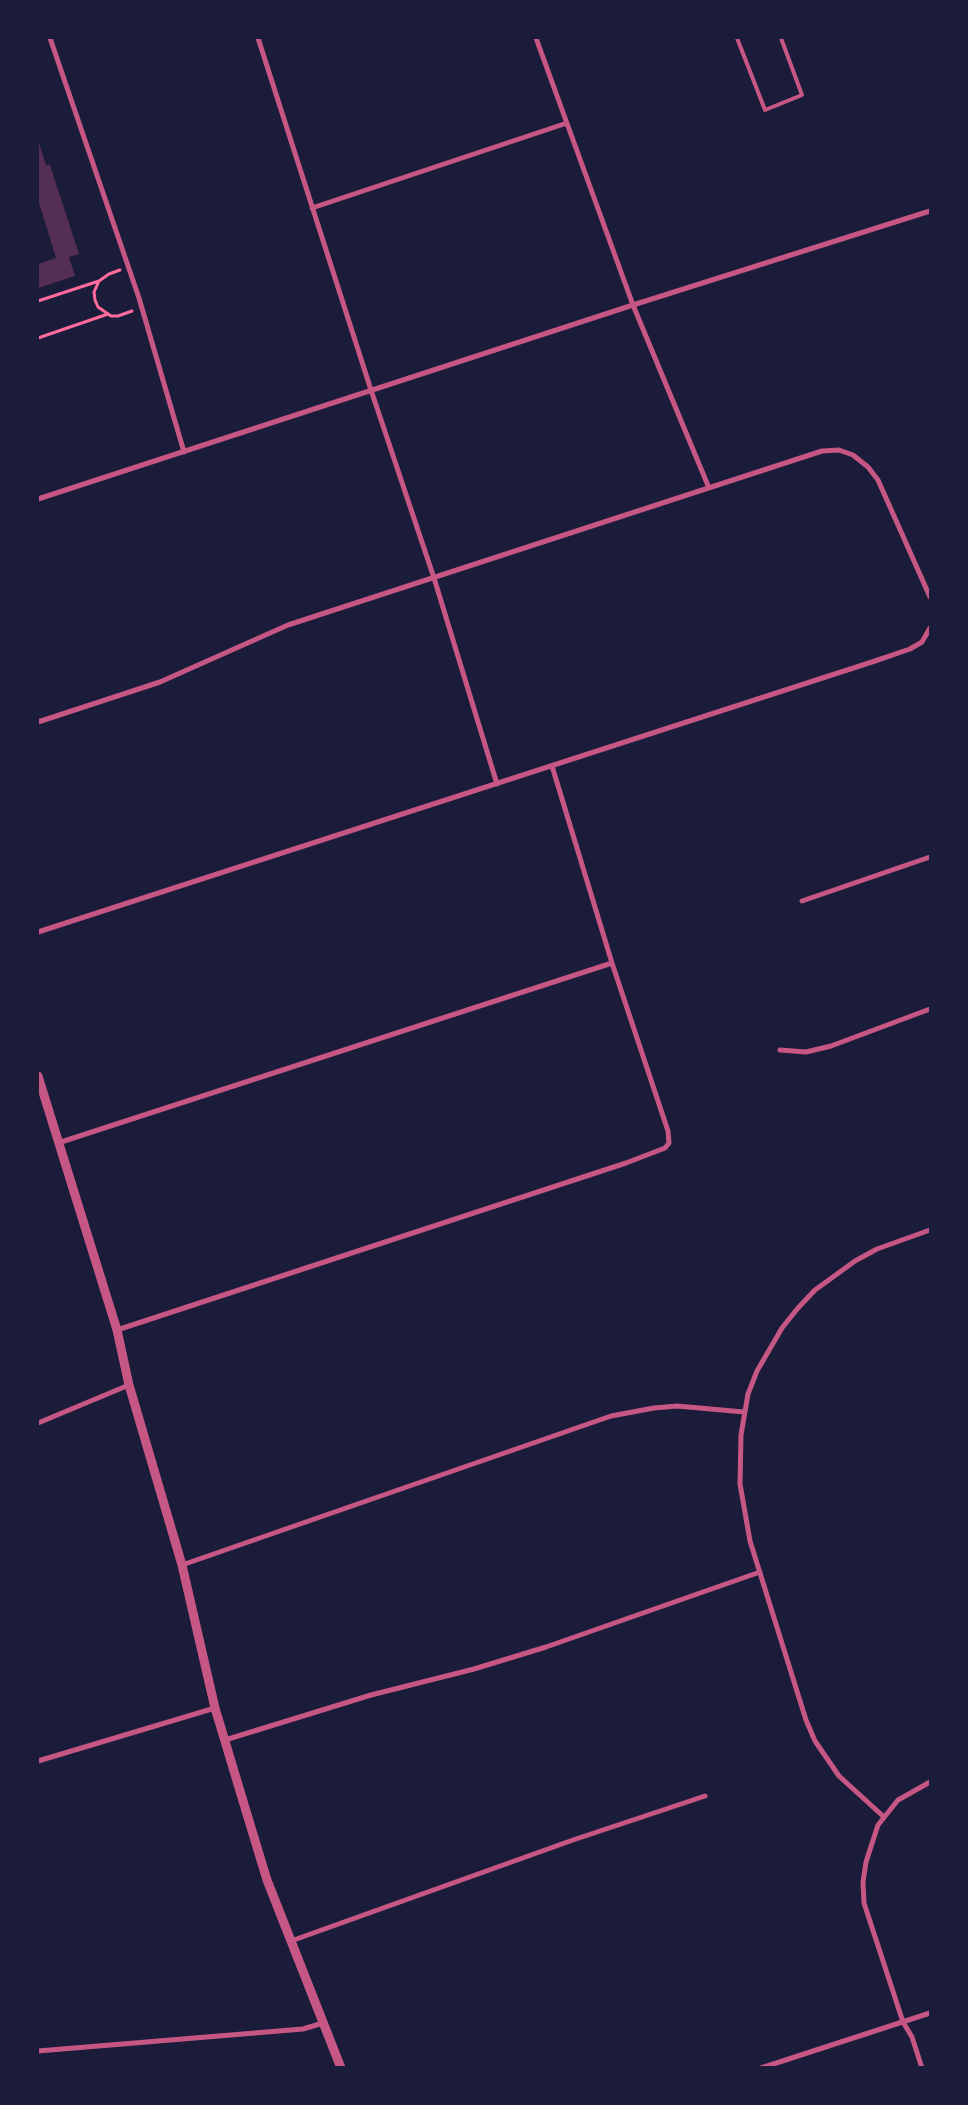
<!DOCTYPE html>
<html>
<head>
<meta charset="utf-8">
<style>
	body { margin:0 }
	#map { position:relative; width:968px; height:2105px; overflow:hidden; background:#1b1b3a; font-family:Lora,serif }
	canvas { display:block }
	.frame { position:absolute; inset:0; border:39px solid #1b1b3a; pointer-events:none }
</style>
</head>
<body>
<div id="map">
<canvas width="968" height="2105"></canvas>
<div class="frame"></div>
</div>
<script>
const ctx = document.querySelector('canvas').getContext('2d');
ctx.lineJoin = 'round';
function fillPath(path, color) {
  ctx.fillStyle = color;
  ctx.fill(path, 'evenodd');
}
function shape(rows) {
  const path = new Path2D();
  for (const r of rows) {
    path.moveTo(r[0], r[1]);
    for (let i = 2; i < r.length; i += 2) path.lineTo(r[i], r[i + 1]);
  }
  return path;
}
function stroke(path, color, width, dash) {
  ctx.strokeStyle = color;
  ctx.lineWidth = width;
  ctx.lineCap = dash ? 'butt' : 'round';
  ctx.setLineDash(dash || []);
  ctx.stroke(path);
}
fillPath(shape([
	[38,140,46,165,50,165,79,254,69,257,75,276,38,288,38,264,56,258,38,199]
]), '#542f53');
stroke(shape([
	[120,270,109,274,99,281,94,292,95,300,98,307,111,316,118,316,132,311],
	[38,301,99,281],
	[38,338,108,314]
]), '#ff6b9d', 3);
stroke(shape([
	[737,38,765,110,802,95,781,38]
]), '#c65784', 4);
stroke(shape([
	[50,38,139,298,184,452],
	[258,38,371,390,434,578,497,784],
	[536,38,633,305,709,488],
	[312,208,567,123],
	[38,499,633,305,930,211],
	[38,722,160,682,288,625,822,451,839,450,853,455,868,467,878,480,930,597],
	[802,901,930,857],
	[38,932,875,661,910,649,922,642,930,628],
	[780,1050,806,1052,831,1046,930,1009],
	[58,1143,612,963],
	[117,1330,626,1163,665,1148,669,1143,668,1131,612,963,552,766],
	[38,1423,129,1385],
	[182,1565,611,1416,654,1408,677,1406,744,1412],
	[225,1740,371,1695,474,1669,546,1647,760,1572],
	[38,1761,215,1708],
	[884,1817,839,1776,815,1741,806,1720,750,1541,740,1484,741,1435,748,1394,757,1371,782,1328,798,1308,815,1290,855,1261,877,1249,930,1230],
	[291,1941,573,1840,705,1796],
	[38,2051,303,2029,323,2023],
	[761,2068,930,2013],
	[922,2068,912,2037,903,2022,864,1903,863,1882,866,1862,878,1825,898,1800,930,1782]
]), '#c65784', 5);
stroke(shape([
	[38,1076,117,1330,129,1385,182,1565,215,1708,243,1801,267,1880,341,2068]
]), '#c65784', 9);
</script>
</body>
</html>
